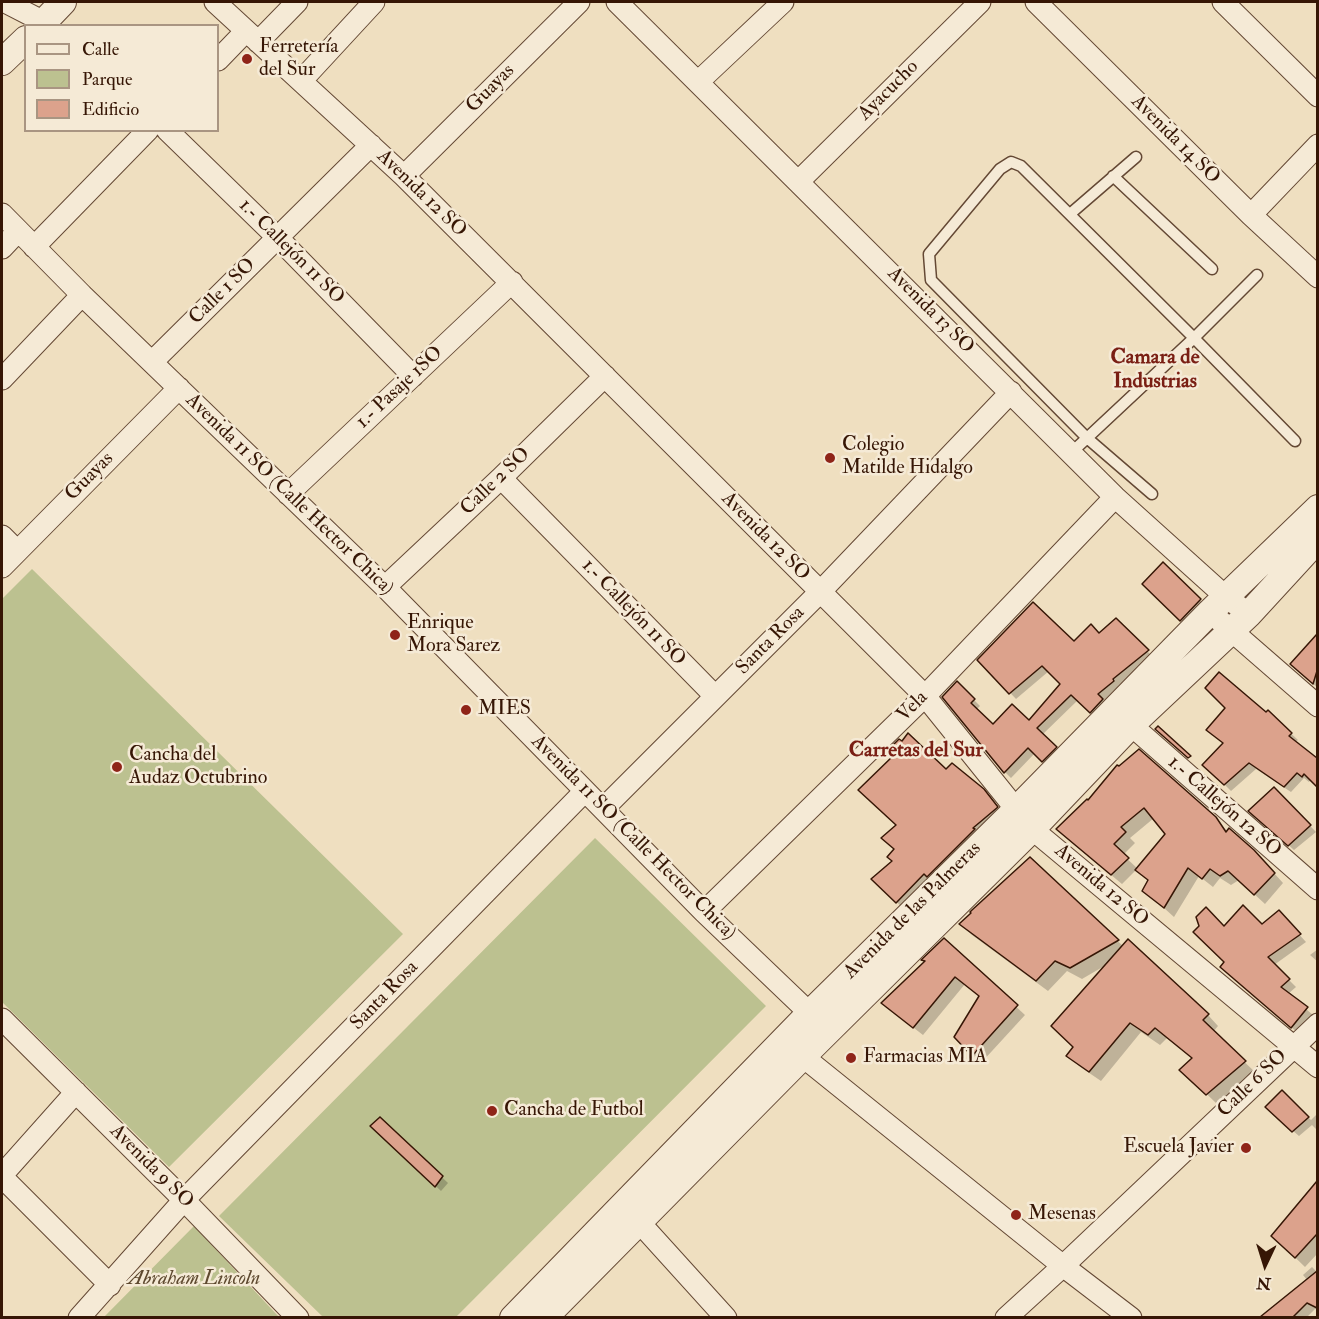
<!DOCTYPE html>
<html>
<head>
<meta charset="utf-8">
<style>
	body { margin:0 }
	#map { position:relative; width:1319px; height:1319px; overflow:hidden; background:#efdfc0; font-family:"IM FELL Double Pica",serif }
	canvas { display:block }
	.frame { position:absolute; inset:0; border:3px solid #361605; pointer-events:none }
	.legend { position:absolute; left:24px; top:24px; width:195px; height:108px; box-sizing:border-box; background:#f5ead6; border:2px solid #a99582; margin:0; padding:8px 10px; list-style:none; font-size:18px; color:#361605 }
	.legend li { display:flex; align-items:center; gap:12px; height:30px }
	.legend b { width:30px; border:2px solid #a99582 }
	.north { position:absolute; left:1235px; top:1235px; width:60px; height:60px; -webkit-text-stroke:4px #f5ead6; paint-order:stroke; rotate:184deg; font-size:16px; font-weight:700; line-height:24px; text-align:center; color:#361605 }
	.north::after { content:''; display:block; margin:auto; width:21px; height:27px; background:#361605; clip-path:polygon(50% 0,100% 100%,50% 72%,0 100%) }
</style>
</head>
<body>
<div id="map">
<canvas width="1319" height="1319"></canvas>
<div class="frame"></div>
<ul class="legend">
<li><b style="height:8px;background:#f5ead6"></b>Calle</li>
<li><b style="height:16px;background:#bcc190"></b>Parque</li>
<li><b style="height:16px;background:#dca28c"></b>Edificio</li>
</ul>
<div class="north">N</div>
</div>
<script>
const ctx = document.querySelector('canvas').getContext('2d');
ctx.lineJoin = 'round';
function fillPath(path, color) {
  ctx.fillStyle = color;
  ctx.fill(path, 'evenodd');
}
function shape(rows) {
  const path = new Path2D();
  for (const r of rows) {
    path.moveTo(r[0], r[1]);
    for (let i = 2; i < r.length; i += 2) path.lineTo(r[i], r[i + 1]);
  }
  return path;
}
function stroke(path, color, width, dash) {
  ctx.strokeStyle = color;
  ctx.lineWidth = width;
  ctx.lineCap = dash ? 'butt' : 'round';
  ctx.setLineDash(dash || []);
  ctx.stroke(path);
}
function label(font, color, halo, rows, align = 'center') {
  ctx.font = font + ' "IM FELL Double Pica",serif';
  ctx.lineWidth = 5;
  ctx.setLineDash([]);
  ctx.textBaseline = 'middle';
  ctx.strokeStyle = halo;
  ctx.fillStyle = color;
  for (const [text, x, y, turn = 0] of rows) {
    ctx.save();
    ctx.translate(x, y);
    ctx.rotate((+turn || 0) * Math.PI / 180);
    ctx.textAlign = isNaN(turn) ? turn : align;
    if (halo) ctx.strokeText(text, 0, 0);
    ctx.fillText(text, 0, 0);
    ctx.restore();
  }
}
fillPath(shape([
	[32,569,403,934,169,1167,2,1002,2,599],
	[595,838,766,1006,456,1317,323,1317,219,1216],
	[194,1226,279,1317,103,1318]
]), '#bcc190');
fillPath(shape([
	[1163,565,1209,609,1190,629,1144,584],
	[1116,620,1153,657,1118,686,1119,688,1103,701,1108,706,1097,718,1078,700,1042,735,1062,754,1049,767,1035,753,1011,778,1005,772,957,683,980,706,976,710,993,726,1029,723,1062,684,1049,671,1016,699,979,660,1074,644,1100,635],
	[1316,638,1318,639,1318,688,1297,670],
	[1268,712,1298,740,1295,742,1318,760,1318,785,1311,779,1309,782,1304,778,1291,792,1256,769,1231,791,1205,765,1224,744,1215,736],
	[1117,767,1215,818,1228,832,1264,862,1283,883,1265,904,1239,880,1231,885,1220,878,1213,887,1199,876,1174,917,1144,890,1149,881,1137,869,1122,884,1068,839,1089,802],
	[1154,818,1167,834,1138,869,1123,855,1135,843,1130,838],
	[946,771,983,790,1007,818,907,912,883,889,893,861,897,825],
	[1274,789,1316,832,1294,850,1256,816],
	[1030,859,1123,946,1208,1015,1218,1026,1213,1032,1256,1073,1218,1105,1182,1070,1193,1059,1167,1038,1160,1045,1141,1032,1101,1081,1079,1066,1068,1056,1075,1048,1106,965,1082,979,1067,971,1048,991,972,935,961,924],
	[1285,919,1306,942,1274,965,1296,987,1288,994,1313,1015,1298,1033,1229,974,1226,962,1224,928,1261,926],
	[944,940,1025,1015,981,1063,955,1037,980,997,965,984,923,1035,892,1011,926,962,924,960],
	[1318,949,1318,962,1310,955],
	[1282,1092,1311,1120,1318,1113,1318,1131,1312,1125,1299,1136,1272,1113],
	[380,1119,448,1183,441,1191,372,1126],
	[1318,1183,1318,1253,1305,1267,1273,1236],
	[1312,1267,1318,1273,1318,1310,1315,1309,1306,1318,1262,1318,1308,1281,1303,1275]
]), '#0003');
const building = shape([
	[1163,562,1201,599,1180,621,1142,584,1163,562],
	[1033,602,1074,641,1091,624,1099,633,1116,618,1149,650,1113,679,1114,681,1098,694,1103,699,1090,713,1071,695,1037,728,1057,747,1042,762,1028,748,1004,773,942,697,957,681,975,699,971,703,993,724,1012,704,1029,720,1060,684,1042,666,1009,694,977,660,1033,602],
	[1317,634,1317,671,1313,684,1290,664,1317,634],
	[1219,672,1266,712,1268,710,1292,733,1289,736,1317,758,1317,787,1304,774,1302,777,1297,773,1284,787,1249,763,1224,785,1202,765,1223,743,1206,730,1225,708,1205,688,1219,672],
	[1158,726,1191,756,1188,758,1155,729,1158,726],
	[908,733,946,769,952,763,984,789,998,807,973,828,975,829,927,877,924,874,896,903,871,879,892,861,887,857,894,849,881,838,896,825,858,790,895,754,889,749,899,739,902,741,908,733],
	[1139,749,1216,817,1226,832,1229,828,1254,850,1275,873,1254,895,1228,871,1220,876,1210,869,1202,879,1188,868,1164,908,1142,891,1148,880,1135,870,1165,834,1144,808,1121,827,1126,832,1114,844,1129,858,1111,875,1056,829,1087,799,1088,800,1117,765,1119,766,1139,749],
	[1274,787,1311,825,1288,846,1248,811,1274,787],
	[1030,857,1119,940,1070,968,1055,961,1036,981,959,924,971,913,970,912,972,910,1030,857],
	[1243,905,1262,924,1279,910,1301,934,1268,957,1290,979,1281,987,1308,1007,1291,1028,1220,967,1224,962,1193,932,1199,926,1196,917,1206,907,1224,926,1243,905],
	[944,938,1018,1005,972,1056,954,1037,979,996,955,977,913,1028,881,1003,925,961,921,960,944,938],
	[1128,939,1209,1014,1203,1020,1246,1061,1206,1095,1179,1070,1192,1058,1155,1028,1148,1035,1130,1023,1089,1072,1066,1056,1073,1047,1051,1026,1128,939],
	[1282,1090,1309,1117,1292,1132,1265,1107,1282,1090],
	[380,1117,443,1176,435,1187,370,1126,380,1117],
	[1317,1181,1317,1234,1295,1258,1271,1236,1317,1181],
	[1317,1271,1317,1308,1307,1303,1293,1317,1260,1317,1317,1271]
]);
fillPath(building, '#dca28c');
stroke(building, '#361605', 1.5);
const service = shape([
	[1113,176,1212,269],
	[1070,214,1136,157],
	[1071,453,1194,338,1295,441],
	[1152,494,1087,438,931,280,929,254,1000,169,1011,162,1021,166,1194,338,1257,275]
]);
const minor = shape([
	[5,2,44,22],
	[215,2,404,176,925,696,1032,829,1318,1067],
	[617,2,1115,497,1226,597,1249,614],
	[1036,2,1251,215,1318,277],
	[1223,2,1318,96],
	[258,42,297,2],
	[218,60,246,31],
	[301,81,374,2],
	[698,82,783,2],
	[167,130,278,238,413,376],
	[404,176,579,2],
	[799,181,980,2],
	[2,214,82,295,385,587,704,912,820,1023],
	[1251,215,1318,145],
	[34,247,148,130],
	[2,248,18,231],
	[152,362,371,145],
	[2,379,82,295],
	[501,478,715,696],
	[288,494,512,282],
	[2,536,17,551],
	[2,567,179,388],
	[385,587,501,478,605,376],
	[1210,612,1318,706],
	[1131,725,1318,889],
	[603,809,820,592,1011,392],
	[704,912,925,696,1115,497],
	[2,1019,184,1200,298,1318],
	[791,1047,1063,1266,1131,1318],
	[2,1175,76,1092],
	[2,1177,110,1285],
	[630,1212,726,1318],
	[79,1318,184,1200,585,791],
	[1006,1318,1063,1266,1318,1024]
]);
const tertiary = shape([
	[40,26,63,2],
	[2,62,26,39],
	[513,1318,810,1013,1017,809,1210,612,1318,508],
	[544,1318,803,1056,1032,829,1131,725,1249,614,1318,539]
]);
stroke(service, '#644834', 13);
stroke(minor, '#644834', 23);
stroke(tertiary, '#644834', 28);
stroke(service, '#f5ead6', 10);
stroke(minor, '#f5ead6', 21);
stroke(tertiary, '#f5ead6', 26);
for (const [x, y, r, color] of [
	[247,59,6,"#8f2418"],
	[830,458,6,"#8f2418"],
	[395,635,6,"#8f2418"],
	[466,710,6,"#8f2418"],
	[117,767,6,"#8f2418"],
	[851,1058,6,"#8f2418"],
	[492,1111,6,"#8f2418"],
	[1246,1148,6,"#8f2418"],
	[1016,1215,6,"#8f2418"]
]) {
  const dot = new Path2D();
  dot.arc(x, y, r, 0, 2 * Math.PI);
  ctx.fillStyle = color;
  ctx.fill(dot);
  stroke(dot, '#f5ead6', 2);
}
label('20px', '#361605', '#f5ead6', [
	["Ferretería",259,48],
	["del Sur",259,71],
	["Colegio",842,446],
	["Matilde Hidalgo",842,469],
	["Enrique",407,624],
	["Mora Sarez",407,647],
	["MIES",478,710],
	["Cancha del",129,756],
	["Audaz Octubrino",129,779],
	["Farmacias MIA",863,1058],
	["Cancha de Futbol",504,1111],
	["Escuela Javier",1234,1148,"right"],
	["Mesenas",1028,1215]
], 'left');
label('20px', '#361605', '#f5ead6', [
	["Guayas",491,89,-45],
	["Ayacucho",889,91,-45],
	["Avenida 14 SO",1175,140,45],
	["Avenida 12 SO",421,194,44],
	["1.- Callejón 11 SO",291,252,45],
	["Calle 1 SO",223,292,-45],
	["Avenida 13 SO",930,311,45],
	["1.- Pasaje 1SO",400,388,-43],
	["Guayas",90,477,-45],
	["Calle 2 SO",496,482,-44],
	["Avenida 11 SO (Calle Hector Chica)",289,495,44],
	["Avenida 12 SO",765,537,45],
	["1.- Callejón 11 SO",633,613,46],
	["Santa Rosa",771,641,-45],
	["Vela",913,707,-45],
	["1.- Callejón 12 SO",1224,807,41],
	["Avenida 11 SO (Calle Hector Chica)",633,838,45],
	["Avenida 12 SO",1101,886,40],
	["Avenida de las Palmeras",913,911,-45],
	["Santa Rosa",385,996,-46],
	["Calle 6 SO",1253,1084,-44],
	["Avenida 9 SO",151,1167,45]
]);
label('italic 20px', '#5e492f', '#f5ead6', [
	["Abraham Lincoln",194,1280]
]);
label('bold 21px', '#7a1f14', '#f5ead6', [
	["Camara de",1155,358],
	["Industrias",1155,382],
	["Carretas del Sur",916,751]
]);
</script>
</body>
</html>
